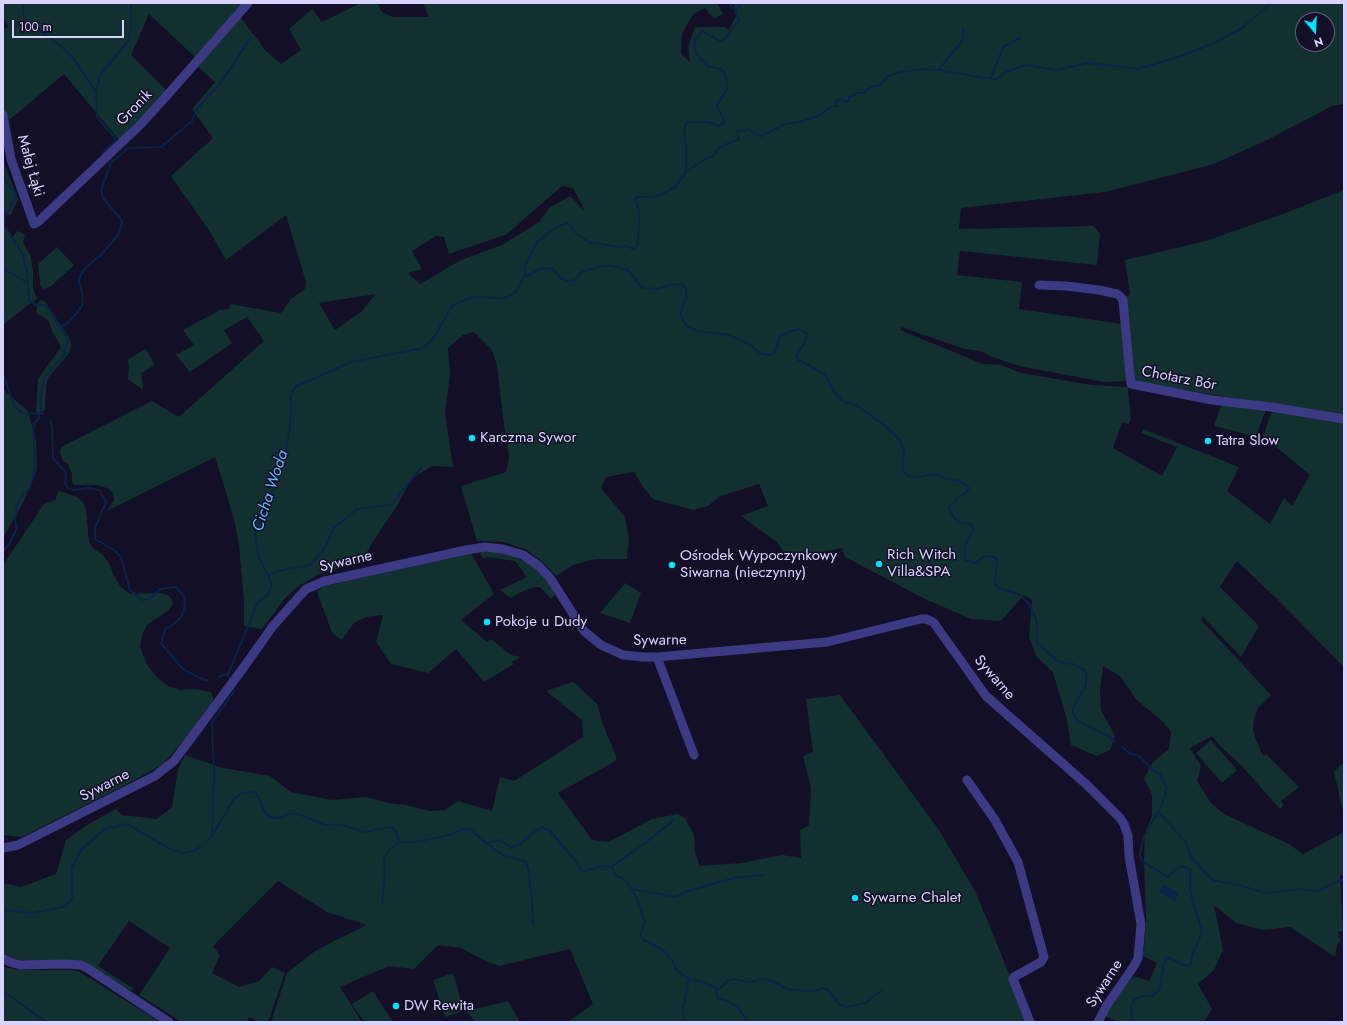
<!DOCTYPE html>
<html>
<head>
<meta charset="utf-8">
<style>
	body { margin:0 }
	#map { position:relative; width:1347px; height:1025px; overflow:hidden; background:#130f26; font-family:Jost,sans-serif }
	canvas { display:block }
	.frame { position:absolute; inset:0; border:4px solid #d9d4ff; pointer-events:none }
	.north { position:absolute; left:1295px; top:12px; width:40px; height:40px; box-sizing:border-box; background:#130f26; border:1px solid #625e7d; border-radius:50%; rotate:161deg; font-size:11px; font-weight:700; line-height:16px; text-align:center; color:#d9d4ff }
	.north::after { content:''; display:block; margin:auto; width:14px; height:18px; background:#00e5ff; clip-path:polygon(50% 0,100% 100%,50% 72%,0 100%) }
	.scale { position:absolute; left:12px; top:20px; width:112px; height:18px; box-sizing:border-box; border:2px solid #d9d4ff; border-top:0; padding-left:5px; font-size:12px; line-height:14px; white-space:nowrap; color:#d9d4ff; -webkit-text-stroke:3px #130f26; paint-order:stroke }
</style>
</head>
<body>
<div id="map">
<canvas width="1347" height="1025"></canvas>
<div class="frame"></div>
<div class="north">N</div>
<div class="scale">100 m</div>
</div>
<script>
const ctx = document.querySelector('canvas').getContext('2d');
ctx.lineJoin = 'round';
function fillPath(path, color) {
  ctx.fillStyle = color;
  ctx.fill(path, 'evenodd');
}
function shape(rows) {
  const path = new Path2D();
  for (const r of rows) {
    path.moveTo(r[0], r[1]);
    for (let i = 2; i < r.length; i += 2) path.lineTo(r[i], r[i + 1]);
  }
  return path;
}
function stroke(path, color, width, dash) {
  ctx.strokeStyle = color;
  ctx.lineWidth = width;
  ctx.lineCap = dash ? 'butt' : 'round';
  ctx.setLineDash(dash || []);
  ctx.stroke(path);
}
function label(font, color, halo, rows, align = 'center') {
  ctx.font = font + ' Jost,sans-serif';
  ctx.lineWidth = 3;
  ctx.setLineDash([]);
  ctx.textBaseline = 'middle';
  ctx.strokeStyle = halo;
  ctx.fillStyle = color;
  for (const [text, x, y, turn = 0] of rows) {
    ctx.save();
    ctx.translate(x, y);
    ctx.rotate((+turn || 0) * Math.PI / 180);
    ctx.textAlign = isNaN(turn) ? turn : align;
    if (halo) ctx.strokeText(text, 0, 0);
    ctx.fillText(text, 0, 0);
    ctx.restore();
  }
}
fillPath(shape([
	[3,3,244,3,196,58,149,14,131,55,167,91,119,140,64,74,7,122,3,107,3,31,8,26,3,17],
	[361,3,377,3,382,12,393,17,429,17,423,3,717,3,723,14,714,19,705,8,693,14,682,34,681,54,690,62,688,46,695,27,724,27,729,30,737,14,733,3,1344,3,1344,104,1332,106,1267,140,1214,164,1105,192,961,208,959,229,1094,226,1100,234,1097,265,960,251,957,275,1022,282,1019,309,1123,324,1128,381,1104,382,1019,366,992,357,981,351,965,349,901,327,900,330,983,364,1001,365,1021,373,1091,385,1127,387,1128,389,1131,419,1128,424,1122,422,1113,448,1162,476,1177,447,1141,433,1143,429,1239,467,1227,491,1270,524,1284,498,1292,506,1310,475,1269,441,1262,439,1271,413,1275,412,1344,422,1344,667,1279,601,1237,561,1220,587,1259,626,1241,657,1203,617,1201,620,1271,695,1258,708,1254,718,1253,730,1255,737,1263,756,1266,754,1299,787,1281,801,1284,805,1280,809,1239,763,1221,747,1212,736,1190,748,1201,766,1197,781,1211,803,1224,814,1289,844,1303,854,1344,832,1344,875,1340,875,1343,931,1338,932,1340,941,1337,945,1335,957,1290,927,1263,930,1236,923,1214,905,1223,950,1214,970,1198,984,1212,1009,1204,1022,1119,1022,1104,1016,1133,976,1149,981,1157,963,1141,955,1144,949,1146,920,1144,859,1145,832,1152,816,1152,795,1144,778,1153,762,1169,749,1171,732,1164,723,1136,699,1120,676,1103,666,1100,691,1101,710,1115,736,1110,750,1097,756,1071,745,1067,720,1053,672,1037,657,1029,637,1032,600,1024,595,1001,621,971,619,923,598,845,557,842,548,788,559,777,542,741,516,768,506,759,484,720,496,708,506,693,510,653,499,643,487,634,472,606,477,601,488,625,517,629,539,627,559,595,559,573,565,556,576,545,564,527,550,504,542,477,541,461,486,506,472,509,458,503,417,497,365,492,350,474,332,463,335,448,348,450,375,445,413,453,467,432,466,411,479,397,506,374,540,361,562,319,574,299,586,285,598,262,629,244,626,244,601,239,545,234,519,215,457,107,511,114,500,113,493,107,488,96,485,74,485,72,481,72,473,67,463,63,461,60,453,61,447,152,401,179,417,264,341,247,317,224,330,232,343,190,372,176,355,194,345,183,330,220,310,229,309,230,304,281,313,291,299,305,289,306,282,286,215,226,260,210,232,171,176,213,138,192,109,215,82,196,65,239,15,266,51,281,64,301,50,289,29,312,9,322,22],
	[1303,20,1327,20,1327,44,1303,44],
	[562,186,573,188,585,211,570,196,550,207,539,222,502,245,461,260,420,284,408,273,422,269,412,251,436,236,444,237,449,254,507,234],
	[376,294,361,312,335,330,319,303],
	[3,161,18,199,10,216,6,212,3,216],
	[1344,190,1344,417,1139,382,1135,379,1125,296,1130,295,1125,260,1206,241,1283,214],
	[3,224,9,234,13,237,17,231,26,235,23,242,31,257,33,271,33,289,37,298,33,303,32,302,3,325],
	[57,247,74,265,50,287,43,289,40,284,38,264],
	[42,300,46,303,70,339,71,345,70,352,48,378,46,386,45,410,39,413,36,412,38,379,59,350,61,346,53,333,48,320,36,313,38,302],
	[146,349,155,365,141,373,143,390,128,379,129,367,128,359],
	[3,386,6,392,28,411,36,441,37,469,24,501,3,538],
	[1222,403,1266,410,1258,431,1254,436,1214,426],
	[59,491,77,497,83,502,86,510,89,542,93,548,103,555,110,565,113,574,120,586,130,594,161,593,168,595,172,599,173,604,169,610,161,616,155,619,147,625,143,633,140,646,147,665,156,676,166,685,180,690,195,689,211,692,214,699,186,738,163,764,131,782,22,837,3,835,3,565,44,504,55,500],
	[483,551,500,552,524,561,536,569,546,580,556,594,551,599,540,587,535,587,525,590,510,598,500,590,527,577,515,561,486,557,485,559,482,557,480,554],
	[471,553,494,594,461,620,487,642,491,639,511,655,520,657,512,662,514,664,484,682,456,649,428,673,391,664,376,642,383,615,366,617,354,623,342,640,335,636,331,630,317,592,324,586],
	[625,583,641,593,630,623,600,613],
	[572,682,575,683,597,704,599,709,601,720,616,756,616,760,612,763,558,793,592,840,608,842,652,819,678,814,685,818,694,835,695,853,700,866,741,863,782,855,801,858,800,830,809,825,811,788,803,756,813,752,806,699,840,695,939,830,975,891,989,924,1028,1022,568,1022,593,1004,570,949,499,966,486,961,461,948,438,945,414,969,389,966,340,987,362,1022,271,1022,287,973,315,951,336,940,367,925,327,912,278,881,213,946,220,955,212,973,239,987,259,981,272,967,285,973,268,1022,259,1022,249,1017,247,1022,182,1022,139,995,170,948,129,921,98,966,134,989,132,991,118,984,98,970,85,963,74,960,31,961,19,960,3,954,3,883,21,887,56,874,66,840,87,825,116,809,122,815,157,819,172,807,178,769,185,755,223,768,270,776,291,792,332,800,366,797,389,803,406,805,429,811,445,810,458,801,492,811,500,777,514,781,583,737,582,723,583,721,546,691],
	[1211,740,1237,770,1222,783,1196,753],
	[1344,764,1344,815,1334,772,1340,765],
	[3,967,22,970,71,970,78,971,160,1022,3,1022],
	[453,973,464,1011,445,1017,433,980],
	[373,991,393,1022,364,1022,352,1004],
	[508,1001,520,1022,476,1022,466,1011]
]), '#12302f');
fillPath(shape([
	[1163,884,1179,893,1175,901,1159,893]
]), '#0c2248');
stroke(shape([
	[23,3,23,13,26,21,60,45,73,58,96,92,97,117,115,138,115,141,104,151,105,155],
	[736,11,741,3],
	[939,69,962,42,963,30],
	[991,79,1003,47,1020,38],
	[96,92,100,75,129,40,131,25,131,3],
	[686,172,705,159,713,156,720,147,739,139,737,133,738,130,742,131,747,129,751,130,754,134,762,136,785,124,799,122,818,116,832,106,837,106,836,100,840,99,846,102,849,101,848,99,849,97,857,93,864,93,871,87,880,85,888,76,901,72,925,69,939,70,991,79,997,79,1006,72,1026,65,1056,70,1088,63,1138,69,1184,55,1216,42,1242,28,1271,3],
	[3,176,16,197,5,217,4,225,23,255,27,273,29,300,36,305,44,305,50,310,60,328,65,334,68,340,64,354,44,379,40,403,41,410,43,414],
	[3,269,27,282],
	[524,277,543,268,553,269,560,278,568,281,575,280,582,272,602,266,612,266,629,271,642,288,657,289,670,285,682,284,686,289,687,298,683,304,681,314,682,319,687,326,697,331,729,335,751,345,761,354,769,355,775,353,780,336,789,332,798,329,807,333,806,340,797,355,798,360,816,369,825,375,835,393,843,401,858,406,865,411,890,430,900,440,904,452,902,468,906,475,910,476,918,477,934,474,947,479,960,481,969,488,966,492,959,497,949,508,954,518,960,523,972,524,973,531,965,545,965,560,976,563,983,557,991,556,997,559,995,583,998,588,1019,594,1029,604,1036,619,1037,634,1036,642,1059,662,1073,664,1086,671,1086,685,1073,708,1073,713,1078,721,1108,736,1115,742],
	[60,328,70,321,82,306,83,298,79,281,81,274,86,267,101,255,118,235,121,227,122,222,120,218,103,198,101,190,111,163,128,148,161,147,192,121,196,110,223,80,250,38],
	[3,374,14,405,22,413,41,414],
	[50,421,52,427,53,458,66,473,65,483,68,488,74,490,88,488,99,490,106,502,95,528,95,539,114,550,121,557,130,590,142,600,150,599,160,589,176,587,184,596,185,605,182,616,174,624,165,629,161,643,182,668,188,672,204,680,207,680],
	[3,551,10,543,17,528,15,519,17,505,22,496,29,489,32,480,34,471,35,454,33,428,34,424,39,418,39,414],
	[268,575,283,570,310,565,325,548,333,529,357,509,391,505,421,468],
	[218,677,228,674],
	[230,680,228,674,258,602,268,595,272,585,268,575,259,558,255,534,270,499,284,462,290,428,291,396,295,387,351,362,423,348,433,339,452,306,471,297,505,298,516,292,524,277,526,264,528,259,538,241,557,227,567,223,576,233,589,242,619,247,626,246,634,249,637,245,638,239,639,222,639,212,635,199,637,197,653,197,662,194,675,187,686,172,686,146,684,136,685,127,687,122,708,122,720,126,723,123,724,120,717,106,727,89,726,76,721,69,708,66,700,59,696,53,694,46,696,40,702,31,720,41,725,39,733,27,737,24,739,19,735,12,736,11,729,3],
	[1122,747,1131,754,1139,756,1154,771,1160,774,1167,788,1162,804,1143,838,1140,856,1143,862,1168,877,1176,869,1184,866,1190,870,1190,890,1202,932,1192,956,1191,964,1186,966,1167,957,1164,963,1159,990,1152,996,1140,996,1134,1000,1131,1008,1133,1022],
	[1158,812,1185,841,1192,858,1212,880,1242,886,1265,893,1301,889,1317,891,1344,879],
	[212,836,234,799,242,793,254,792,258,796,264,811,270,817,279,818,292,813,301,815,325,825,341,825,365,832,390,827,395,830,400,842,415,842,449,835,464,829,470,829,486,843,500,840,512,848,520,844,533,833,542,827,550,831,573,858,581,870,586,871,601,866,611,867,618,877,624,879,632,889,640,906,645,923,640,934,644,940,663,950,672,960,678,972,689,979,706,983,717,989,716,994,718,998,729,1001,739,1009,748,1022],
	[487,843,504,856,525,861,528,868,532,898,533,924],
	[611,867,640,847,674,820],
	[632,889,676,897,685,892,734,878,762,875],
	[382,904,385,873,384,859,390,849,400,842],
	[3,910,32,913,63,907,72,900,72,868,81,850,105,829,127,824,170,849,182,853,194,851,203,845,212,836,214,774,212,723,234,691,233,688],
	[717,989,723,986,727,981,733,979,749,982,763,979,774,982,790,990,813,991,822,988,827,989,840,1005,847,1007,866,1003,871,998,881,991],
	[3,991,46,1022],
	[684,1022,683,1009,689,979]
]), '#0c2248', 2);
stroke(shape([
	[3,115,11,159,34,224,38,222,141,124,170,92,248,3],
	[1039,285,1066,286,1099,290,1117,294,1121,297,1123,301,1129,365,1131,384,1212,400,1271,407,1344,419],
	[657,657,694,755],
	[967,780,995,820,1018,862,1044,957,1041,962,1014,977,1013,979,1030,1022],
	[3,848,18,845,155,776,174,761,241,671,273,626,306,589,325,581,466,550,485,547,503,549,523,555,539,566,550,578,584,631,601,645,623,655,643,657,657,657,827,642,921,619,926,619,931,621,934,623,986,696,1087,785,1120,818,1124,824,1128,836,1129,856,1141,924,1138,958,1134,966,1107,1005,1098,1022],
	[3,959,13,963,20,965,66,964,81,965,87,968,169,1022]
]), '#3d3a85', 9);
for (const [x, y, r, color] of [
	[472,438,4,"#00e5ff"],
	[1208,441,4,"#00e5ff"],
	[879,564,4,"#00e5ff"],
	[672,565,4,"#00e5ff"],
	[487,622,4,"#00e5ff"],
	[855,898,4,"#00e5ff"],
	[396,1006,4,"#00e5ff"]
]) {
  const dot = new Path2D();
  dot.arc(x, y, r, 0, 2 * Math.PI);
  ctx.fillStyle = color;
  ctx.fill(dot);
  stroke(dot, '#130f26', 1.5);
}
label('15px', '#d9d4ff', '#130f26', [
	["Gronik",135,108,-46],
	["Małej Łąki",30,166,74],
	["Chotarz Bór",1179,379,11],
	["Sywarne",346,562,-13],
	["Sywarne",660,641,-1],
	["Sywarne",994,678,49],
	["Sywarne",105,786,-27],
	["Sywarne",1105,984,-57]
]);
label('15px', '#d9d4ff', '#130f26', [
	["Karczma Sywor",480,438],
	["Tatra Slow",1216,441],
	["Rich Witch",887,555],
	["Villa&SPA",887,572],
	["Ośrodek Wypoczynkowy",680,556],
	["Siwarna (nieczynny)",680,573],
	["Pokoje u Dudy",495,622],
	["Sywarne Chalet",863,898],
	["DW Rewita",404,1006]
], 'left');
label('italic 16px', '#62b6ff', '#130f26', [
	["Cicha Woda",271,491,-72]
]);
</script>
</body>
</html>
